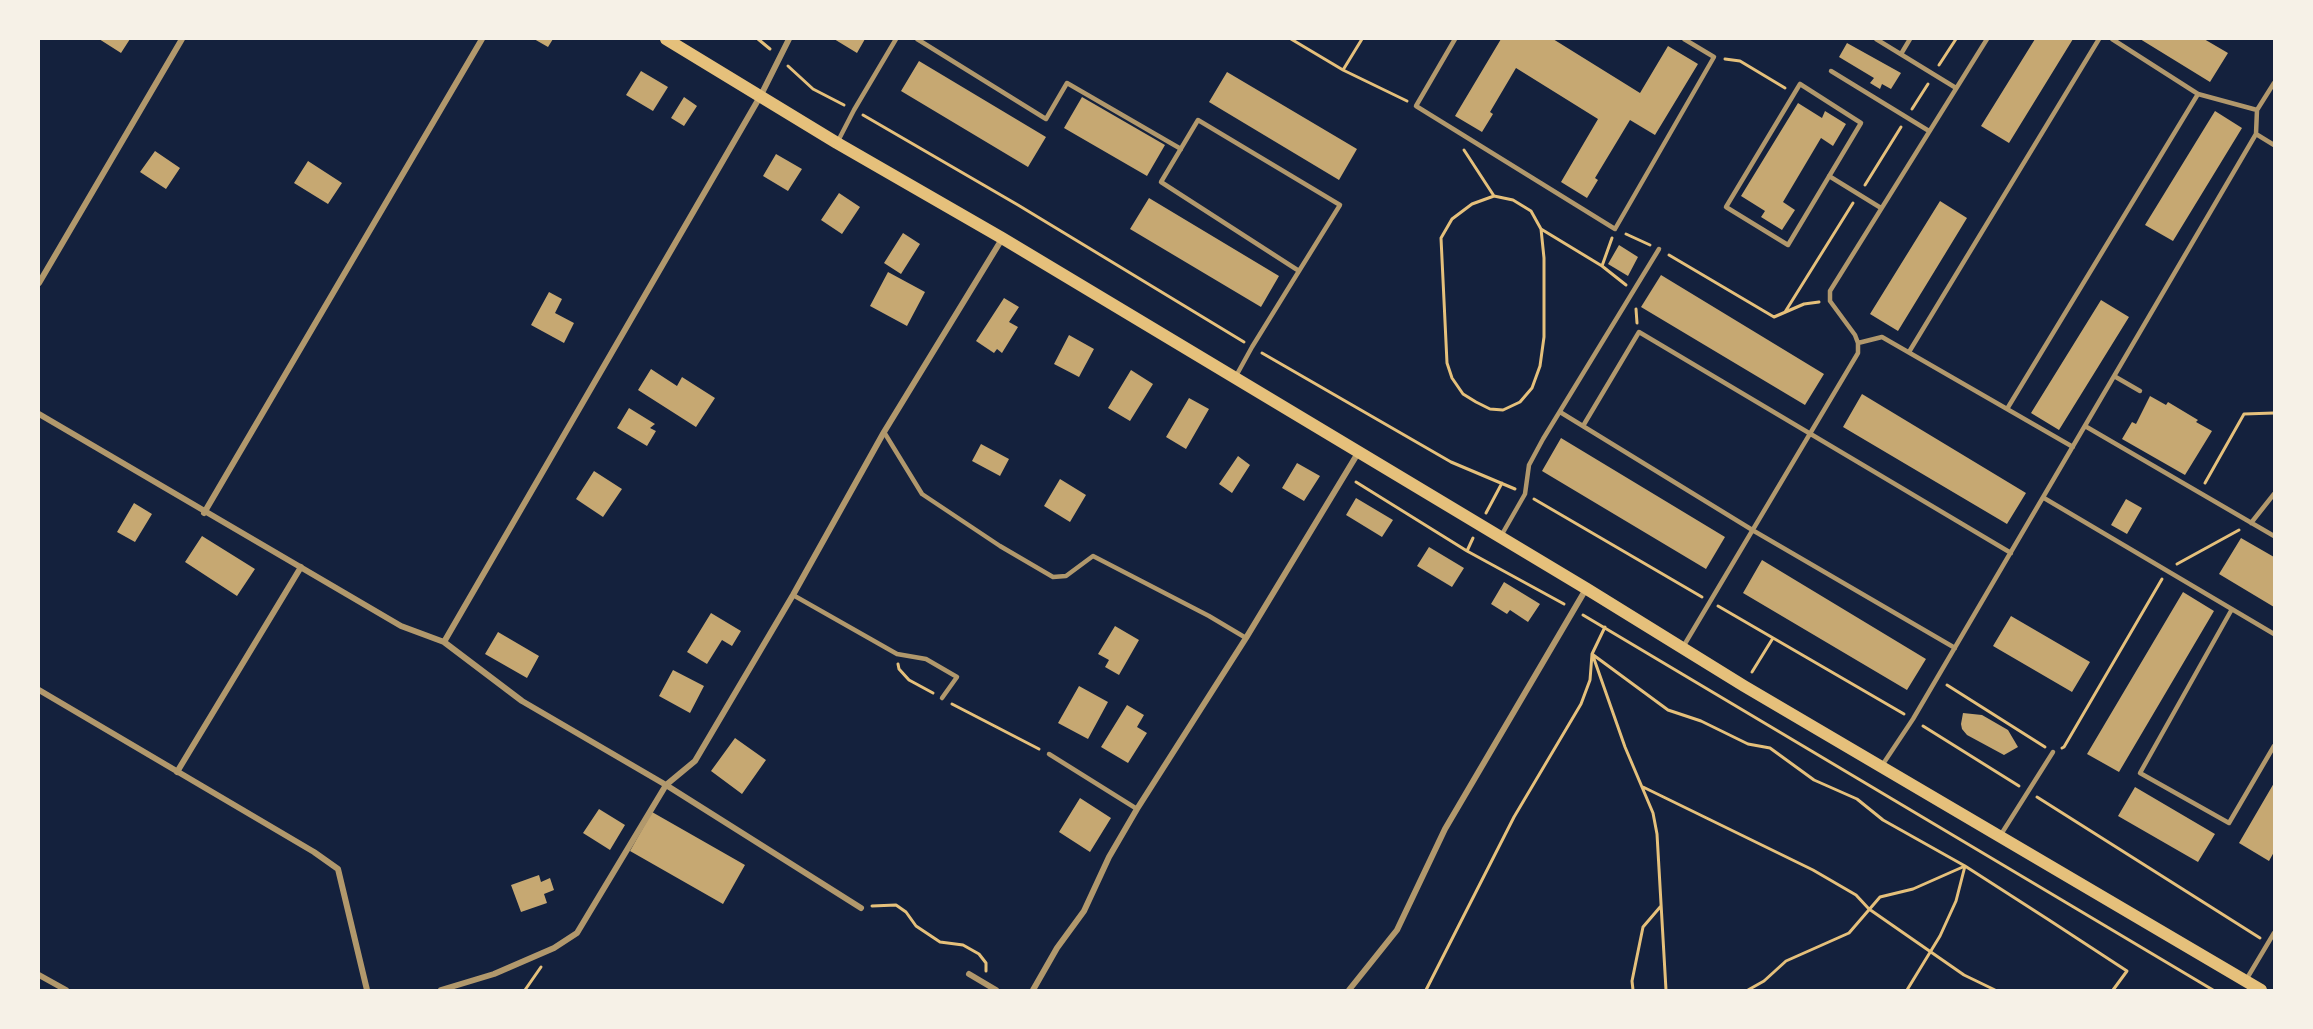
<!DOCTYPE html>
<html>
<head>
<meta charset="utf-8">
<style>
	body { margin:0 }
	#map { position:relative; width:2313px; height:1029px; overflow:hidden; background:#14213d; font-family:"Golos Text",sans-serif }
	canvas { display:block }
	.frame { position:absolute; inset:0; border:40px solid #f6f1e7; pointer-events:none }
</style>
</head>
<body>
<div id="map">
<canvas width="2313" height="1029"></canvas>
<div class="frame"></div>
</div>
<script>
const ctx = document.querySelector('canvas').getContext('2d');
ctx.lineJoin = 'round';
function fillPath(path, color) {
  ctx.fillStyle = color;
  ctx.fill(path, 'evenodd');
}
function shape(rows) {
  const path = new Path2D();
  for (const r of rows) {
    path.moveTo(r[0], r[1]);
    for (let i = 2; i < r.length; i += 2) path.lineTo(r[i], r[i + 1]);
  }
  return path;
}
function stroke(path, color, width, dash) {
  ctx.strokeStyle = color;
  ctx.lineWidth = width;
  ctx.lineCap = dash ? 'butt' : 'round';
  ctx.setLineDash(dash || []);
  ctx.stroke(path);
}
fillPath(shape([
	[99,39,130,39,121,53],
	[534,39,553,39,548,47],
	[834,39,865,39,857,53],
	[1501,39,1553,39,1640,93,1668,46,1698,64,1655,135,1630,120,1595,178,1598,180,1587,198,1561,182,1598,119,1516,68,1490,112,1493,114,1482,132,1455,116],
	[2035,39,2073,39,2009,143,1981,126],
	[2140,39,2204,39,2228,53,2210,82],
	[1847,43,1901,73,1891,89,1882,84,1880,89,1870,83,1874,78,1839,57],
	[919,61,1046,137,1028,167,901,91],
	[641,71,668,87,653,111,626,95],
	[1227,72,1357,149,1339,180,1209,102],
	[684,97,697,106,684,126,671,118],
	[1082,97,1165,145,1147,176,1064,128],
	[1798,103,1822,118,1825,111,1846,124,1833,146,1821,138,1783,202,1795,210,1782,230,1761,217,1765,211,1741,196],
	[2215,111,2242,128,2173,241,2145,225],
	[155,151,180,168,166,189,140,172],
	[776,154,802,169,788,191,763,176],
	[308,161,342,183,328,204,294,183],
	[839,193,860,207,842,234,821,220],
	[1149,198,1279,276,1261,307,1130,229],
	[1940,201,1967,218,1898,331,1870,314],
	[903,233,920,244,901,274,884,263],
	[1619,245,1638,257,1628,276,1608,264],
	[888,272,925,292,907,326,870,306],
	[1661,275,1824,374,1805,405,1641,307],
	[549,292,562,299,555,313,574,323,564,343,531,325],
	[1004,298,1019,307,1009,322,1018,327,1002,353,997,349,994,353,976,341],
	[2101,300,2129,317,2059,430,2031,413],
	[1069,335,1094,349,1079,377,1054,364],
	[651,369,677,386,682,377,715,398,696,427,638,390],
	[1131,370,1153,384,1130,421,1108,408],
	[1862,394,2026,493,2007,524,1843,427],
	[2150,396,2166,405,2168,402,2198,420,2196,422,2212,431,2185,475,2122,439,2132,422,2136,424],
	[1189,398,1209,409,1186,449,1166,437],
	[629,408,655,424,650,428,656,431,647,446,617,428],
	[1561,438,1725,537,1706,569,1542,471],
	[981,444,1009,459,1000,476,972,461],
	[1238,456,1250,465,1232,493,1219,484],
	[1297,463,1320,476,1304,501,1282,488],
	[594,471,622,489,603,517,576,499],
	[1060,479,1086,495,1070,522,1044,506],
	[1356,498,1393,520,1382,537,1346,515],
	[2126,499,2142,508,2127,534,2111,525],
	[134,503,152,514,135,542,117,532],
	[202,536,255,569,237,596,185,562],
	[2241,538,2274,557,2274,607,2219,574],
	[1429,547,1464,568,1452,587,1417,566],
	[1762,560,1926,659,1907,690,1743,593],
	[1504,582,1540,604,1528,622,1510,610,1507,614,1491,604],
	[2183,592,2214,611,2119,772,2087,754],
	[711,613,741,631,732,646,722,640,707,664,687,652],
	[2011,616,2090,662,2072,692,1993,646],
	[1115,626,1139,640,1119,675,1105,667,1109,660,1098,654],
	[498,632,539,656,527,678,485,654],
	[673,670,704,686,690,713,659,696],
	[1079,686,1108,702,1088,739,1058,723],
	[1127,705,1144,715,1137,727,1147,733,1128,763,1101,747],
	[1963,713,1982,715,2008,730,2018,747,2004,755,1967,735,1962,729,1961,724],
	[735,738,766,760,742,794,711,771],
	[2274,783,2274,852,2269,861,2239,843],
	[2135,787,2215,834,2198,862,2118,816],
	[1080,798,1111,818,1090,852,1059,832],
	[599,809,625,825,610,850,583,833],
	[652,812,745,865,723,904,630,851],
	[539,875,541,882,550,878,554,890,544,894,547,903,521,912,511,885]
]), '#c6a872');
stroke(shape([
	[758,39,770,49],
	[1291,39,1343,70,1362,39],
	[1725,59,1740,61,1785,88],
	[1939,65,1956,39],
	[788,66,813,89,844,105],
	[1343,70,1407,101],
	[1912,109,1928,84],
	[863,115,1018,205,1244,342],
	[1464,150,1494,196],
	[1865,185,1901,127],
	[1494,196,1513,200,1531,211,1541,229,1544,258,1544,337,1540,366,1532,388,1520,402,1503,410,1490,409,1476,402,1463,394,1452,378,1447,363,1441,238,1452,219,1472,204,1494,196],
	[1541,229,1602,266],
	[1626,234,1650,245],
	[1612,238,1602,266,1626,285],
	[1669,255,1774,317,1804,304,1819,302],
	[1636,309,1637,323],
	[1785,312,1853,203],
	[1262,353,1451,462,1515,489],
	[1356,482,1467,551,1564,604],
	[2205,483,2244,414,2274,413],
	[1534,499,1702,597],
	[1486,513,1502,483],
	[1467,551,1473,538],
	[2177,564,2239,530],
	[1718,606,1904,714],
	[1583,615,2213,990],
	[1592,654,1668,710,1701,721,1748,744,1770,748,1814,780,1857,799,1883,820,1965,866,2049,920,2127,971,2113,990],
	[1593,656,1625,747,1653,813,1657,834,1666,990],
	[898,664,899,669,909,680,933,693],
	[1752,672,1773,638],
	[1947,685,2045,747],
	[952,704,1039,749],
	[1923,726,2019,786],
	[2062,748,2064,747,2162,579],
	[1643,787,1813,870,1856,895,1869,909,1964,975,1995,990],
	[2037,797,2260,938],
	[872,906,896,905,906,912,916,926,940,942,963,945,979,954,986,963,986,971],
	[525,990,541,967],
	[1426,990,1514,817,1581,704,1590,680,1592,654,1605,627],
	[1633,990,1632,981,1643,927,1661,906],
	[1748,990,1764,981,1786,961,1849,933,1880,897,1913,889,1965,866],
	[1907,990,1940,936,1956,901,1965,866]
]), '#e5c07b', 3);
stroke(shape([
	[917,39,1046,119,1067,83,1181,149],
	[1455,39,1416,106,1615,229,1714,57,1684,39],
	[1876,39,1956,88],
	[2112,39,2198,94,2257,110],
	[1901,54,1910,39],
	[1831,71,1929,131],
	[1800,84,1861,123,1788,245,1726,207,1800,84],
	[2256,134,2274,145],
	[838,141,854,110,896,39],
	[1829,176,1881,208],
	[1858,343,1882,337,2073,447],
	[1909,352,2099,39],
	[1236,376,1252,347,1299,271,1340,205,1198,120,1161,182,1299,271],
	[2114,376,2140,391],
	[2007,409,2198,94],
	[1560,412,1754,531,1955,648],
	[1583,426,1639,332,2011,553],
	[2085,426,2274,536],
	[884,432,922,494,1000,546,1053,577,1066,576,1093,556,1209,616,1246,638],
	[2044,498,2274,634],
	[2251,523,2274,494],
	[1501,536,1525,494,1529,465,1543,439,1659,249],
	[793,595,897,654,926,659,957,677,942,698],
	[2232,609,2140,773,2229,823,2274,746],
	[1683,647,1858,353,1858,343,1855,335,1830,301,1830,291,1987,39],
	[1049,754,1137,809],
	[1883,764,1913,719,2256,134,2257,110,2274,83],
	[2000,836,2053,752],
	[2246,980,2274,933]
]), '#b1986c', 4.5);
stroke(shape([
	[39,283,182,39],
	[39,414,401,626,444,642,522,701,666,785,861,908],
	[204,513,482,39],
	[444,642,761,95,789,39],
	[39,690,314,852,338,869,367,990],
	[177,772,301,567],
	[969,974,996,990],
	[39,975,66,990],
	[441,990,494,974,554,948,577,933,666,785,695,761,793,595,884,432,1002,239],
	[1033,990,1057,948,1084,911,1109,857,1137,809,1246,638,1358,453],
	[1349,990,1397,930,1445,829,1586,589]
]), '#b1986c', 6);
stroke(shape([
	[666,39,837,143,1002,238,1587,589,1744,686,2261,990]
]), '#e5c07b', 12);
</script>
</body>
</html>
